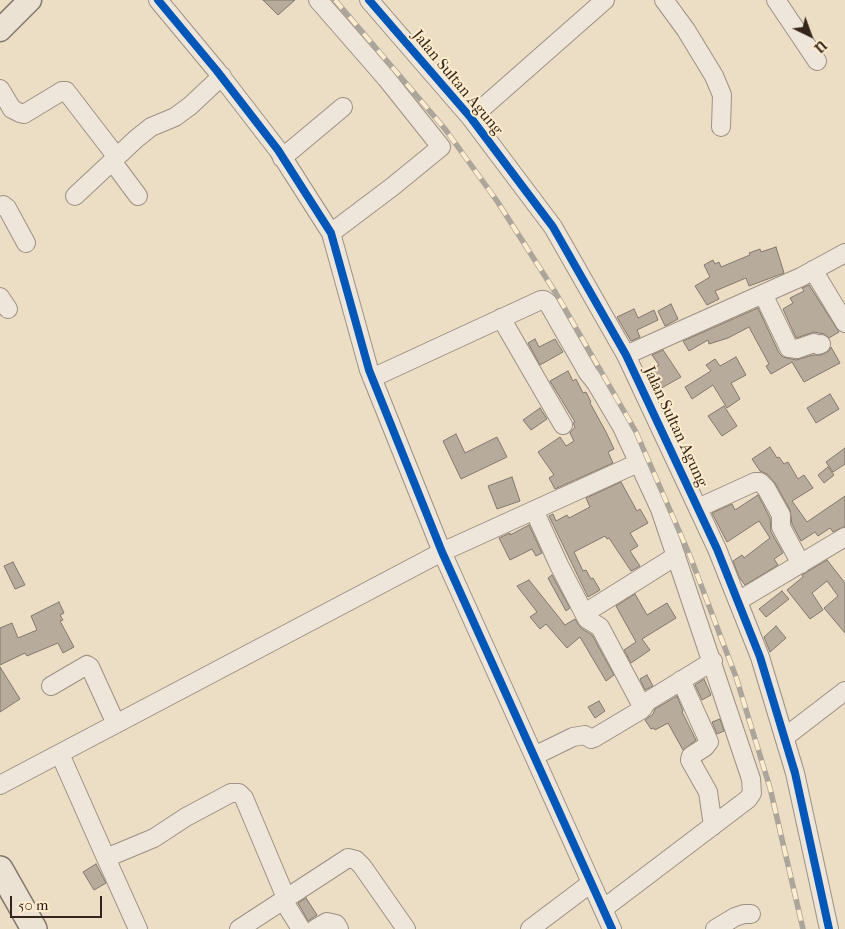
<!DOCTYPE html>
<html>
<head>
<meta charset="utf-8">
<style>
	body { margin:0 }
	#map { position:relative; width:845px; height:929px; overflow:hidden; background:#ecddc5; font-family:"IM FELL French Canon",serif }
	canvas { display:block }
	.north { position:absolute; left:785px; top:10px; width:50px; height:50px; -webkit-text-stroke:4px #feecce; paint-order:stroke; rotate:138deg; font-size:14px; font-weight:700; line-height:20px; text-align:center; color:#35241a }
	.north::after { content:''; display:block; margin:auto; width:18px; height:22px; background:#35241a; clip-path:polygon(50% 0,100% 100%,50% 72%,0 100%) }
	.scale { position:absolute; left:10px; top:896px; width:92px; height:22px; box-sizing:border-box; border:2px solid #35241a; border-top:0; padding-left:6px; font-size:15px; line-height:18px; white-space:nowrap; color:#35241a; -webkit-text-stroke:4px #feecce; paint-order:stroke }
</style>
</head>
<body>
<div id="map">
<canvas width="845" height="929"></canvas>
<div class="north">U</div>
<div class="scale">50 m</div>
</div>
<script>
const ctx = document.querySelector('canvas').getContext('2d');
ctx.lineJoin = 'round';
function fillPath(path, color) {
  ctx.fillStyle = color;
  ctx.fill(path, 'evenodd');
}
function shape(rows) {
  const path = new Path2D();
  for (const r of rows) {
    path.moveTo(r[0], r[1]);
    for (let i = 2; i < r.length; i += 2) path.lineTo(r[i], r[i + 1]);
  }
  return path;
}
function stroke(path, color, width, dash) {
  ctx.strokeStyle = color;
  ctx.lineWidth = width;
  ctx.lineCap = dash ? 'butt' : 'round';
  ctx.setLineDash(dash || []);
  ctx.stroke(path);
}
function label(font, color, halo, rows, align = 'center') {
  ctx.font = font + ' "IM FELL French Canon",serif';
  ctx.lineWidth = 4;
  ctx.setLineDash([]);
  ctx.textBaseline = 'middle';
  ctx.strokeStyle = halo;
  ctx.fillStyle = color;
  for (const [text, x, y, turn = 0] of rows) {
    ctx.save();
    ctx.translate(x, y);
    ctx.rotate((+turn || 0) * Math.PI / 180);
    ctx.textAlign = isNaN(turn) ? turn : align;
    if (halo) ctx.strokeText(text, 0, 0);
    ctx.fillText(text, 0, 0);
    ctx.restore();
  }
}
const building = shape([
	[263,0,295,0,278,15,263,0],
	[776,247,784,273,749,286,746,278,715,291,719,299,707,305,695,286,710,277,704,265,713,260,715,264,719,262,721,267,750,255,749,253,760,249,761,252,776,247],
	[809,285,839,332,829,338,824,334,814,332,796,338,783,309,793,303,790,298,804,291,802,288,809,285],
	[671,304,678,319,665,326,658,311,671,304],
	[758,308,779,353,783,357,796,360,813,355,821,355,829,351,831,347,840,363,804,382,792,362,771,374,766,366,769,364,749,327,728,338,709,344,708,340,689,351,683,341,758,308],
	[634,309,638,318,654,310,658,320,637,330,640,337,631,341,617,317,634,309],
	[535,339,539,347,555,339,563,352,540,365,528,343,535,339],
	[663,350,681,377,658,390,647,372,659,365,652,355,663,350],
	[736,357,746,375,731,383,740,399,727,408,713,385,692,399,685,387,711,371,706,365,715,359,720,366,736,357],
	[568,371,573,381,576,379,583,393,586,392,591,402,590,403,606,432,614,449,608,452,613,463,555,489,549,478,554,475,538,452,560,437,566,446,574,441,570,433,575,427,573,423,575,422,550,381,568,371],
	[830,394,839,409,816,423,807,408,830,394],
	[724,406,737,426,722,436,708,416,724,406],
	[540,408,547,419,531,430,523,420,540,408],
	[675,420,682,431,675,435,670,423,675,420],
	[456,434,465,453,497,437,507,457,461,479,443,441,456,434],
	[770,447,777,458,779,457,784,464,788,462,798,479,804,475,813,488,792,501,807,522,845,496,845,526,833,532,830,528,818,536,815,532,801,541,792,524,790,510,775,483,767,474,760,471,752,459,770,447],
	[845,448,845,464,833,472,826,462,845,448],
	[828,467,834,475,824,483,818,475,828,467],
	[512,477,520,501,497,509,488,486,512,477],
	[621,482,637,511,640,509,648,523,630,533,638,546,630,551,640,566,631,571,609,538,607,539,605,536,574,552,583,571,586,570,591,579,593,578,600,590,588,597,549,516,553,514,556,521,567,515,569,518,590,507,586,498,621,482],
	[758,495,770,518,771,532,783,553,774,559,778,565,745,585,739,577,733,561,742,555,744,558,770,538,759,521,727,542,712,513,732,504,735,510,758,495],
	[529,525,542,553,536,556,532,549,510,560,499,538,510,533,510,535,529,525],
	[827,560,845,583,845,633,824,608,838,596,827,581,812,593,823,610,810,619,787,590,803,577,802,575,827,560],
	[13,562,25,585,15,589,4,566,13,562],
	[552,575,570,608,566,611,548,578,552,575],
	[529,580,565,625,575,619,581,628,592,635,614,675,606,681,580,637,567,648,546,624,540,629,530,617,537,612,517,586,529,580],
	[782,591,789,599,766,617,759,609,782,591],
	[635,594,647,615,667,603,676,618,642,639,650,650,631,663,624,650,636,642,616,606,635,594],
	[59,602,64,613,60,615,63,620,60,621,74,647,63,653,58,643,27,656,25,653,0,665,0,628,12,623,18,638,37,630,31,616,59,602],
	[776,626,786,638,770,652,764,637,776,626],
	[0,667,20,699,0,712,0,667],
	[647,675,653,686,645,690,640,679,647,675],
	[704,679,711,695,702,700,695,685,704,679],
	[677,696,683,711,682,712,696,740,683,750,668,723,655,730,654,728,651,729,645,720,653,714,655,709,677,696],
	[599,701,605,711,595,718,588,707,599,701],
	[720,719,724,731,717,734,712,722,720,719],
	[96,864,106,883,94,890,83,872,96,864],
	[306,898,317,915,308,921,298,903,306,898]
]);
fillPath(building, '#b7ac9c');
stroke(building, '#82786c', 1);
const minor = shape([
	[158,0,217,71,278,150,331,233,369,370,442,552,612,929],
	[318,0,386,78,441,147,392,187,331,233],
	[369,0,471,118,553,227,626,355,717,549,760,657,795,773,829,929],
	[664,0,686,30,714,76,722,95,721,127],
	[776,0,817,61],
	[0,89,12,109,20,113,24,114,62,91,66,91,116,156],
	[471,118,605,0],
	[282,158,343,107],
	[112,161,138,196],
	[75,196,136,139,151,127,175,117,190,106,222,76],
	[0,206,3,205,7,208,26,243],
	[813,270,845,323],
	[763,294,789,348,797,349,814,343,818,345,821,344],
	[0,297,8,309],
	[501,318,563,425],
	[626,355,801,277,845,253],
	[372,378,541,300,544,300,548,303,588,373,596,383,622,427,660,509,751,779,752,793,748,799,603,909],
	[698,508,755,482,760,482,766,488,781,515,781,527,801,564],
	[534,510,559,565,587,619,600,627,643,708],
	[738,601,845,537],
	[585,613,676,556],
	[681,680,709,742,705,747,691,756,690,760,708,792,713,826],
	[51,686,87,665,90,667,116,724],
	[785,737,845,691],
	[60,754,106,858],
	[534,756,573,737,585,735,591,739,594,738,641,710,648,701,713,661],
	[0,785,442,552,638,463],
	[283,900,301,929],
	[138,929,106,858,154,838,186,817,231,793,239,793,244,798,286,898],
	[239,929,348,858,356,860,362,866,406,929],
	[315,929,327,922,336,924,339,929],
	[530,929,591,883],
	[715,929,735,917,744,914,751,914]
]);
const major = shape([
	[0,30,30,0]
]);
const highway = shape([
	[0,869,34,929]
]);
stroke(minor, '#9c9183', 20);
stroke(major, '#82786c', 25);
stroke(highway, '#82786c', 28);
stroke(minor, '#eee6da', 18);
stroke(major, '#ebe2d4', 22);
stroke(highway, '#ebe2d4', 25);
const rail = shape([
	[335,0,445,129,497,201,557,295,636,432,690,556,736,677,770,788,803,929]
]);
stroke(rail, '#aca59a', 5.5);
stroke(rail, '#feecce', 4, [11]);
stroke(shape([
	[158,0,217,71,278,150,331,233,369,370,442,552,612,929],
	[369,0,471,118,553,227,626,355,717,549,760,657,795,773,829,929]
]), '#0057b8', 8);
label('16px', '#35241a', '#feecce', [
	["Jalan Sultan Agung",457,83,50],
	["Jalan Sultan Agung",675,427,65]
]);
</script>
</body>
</html>
